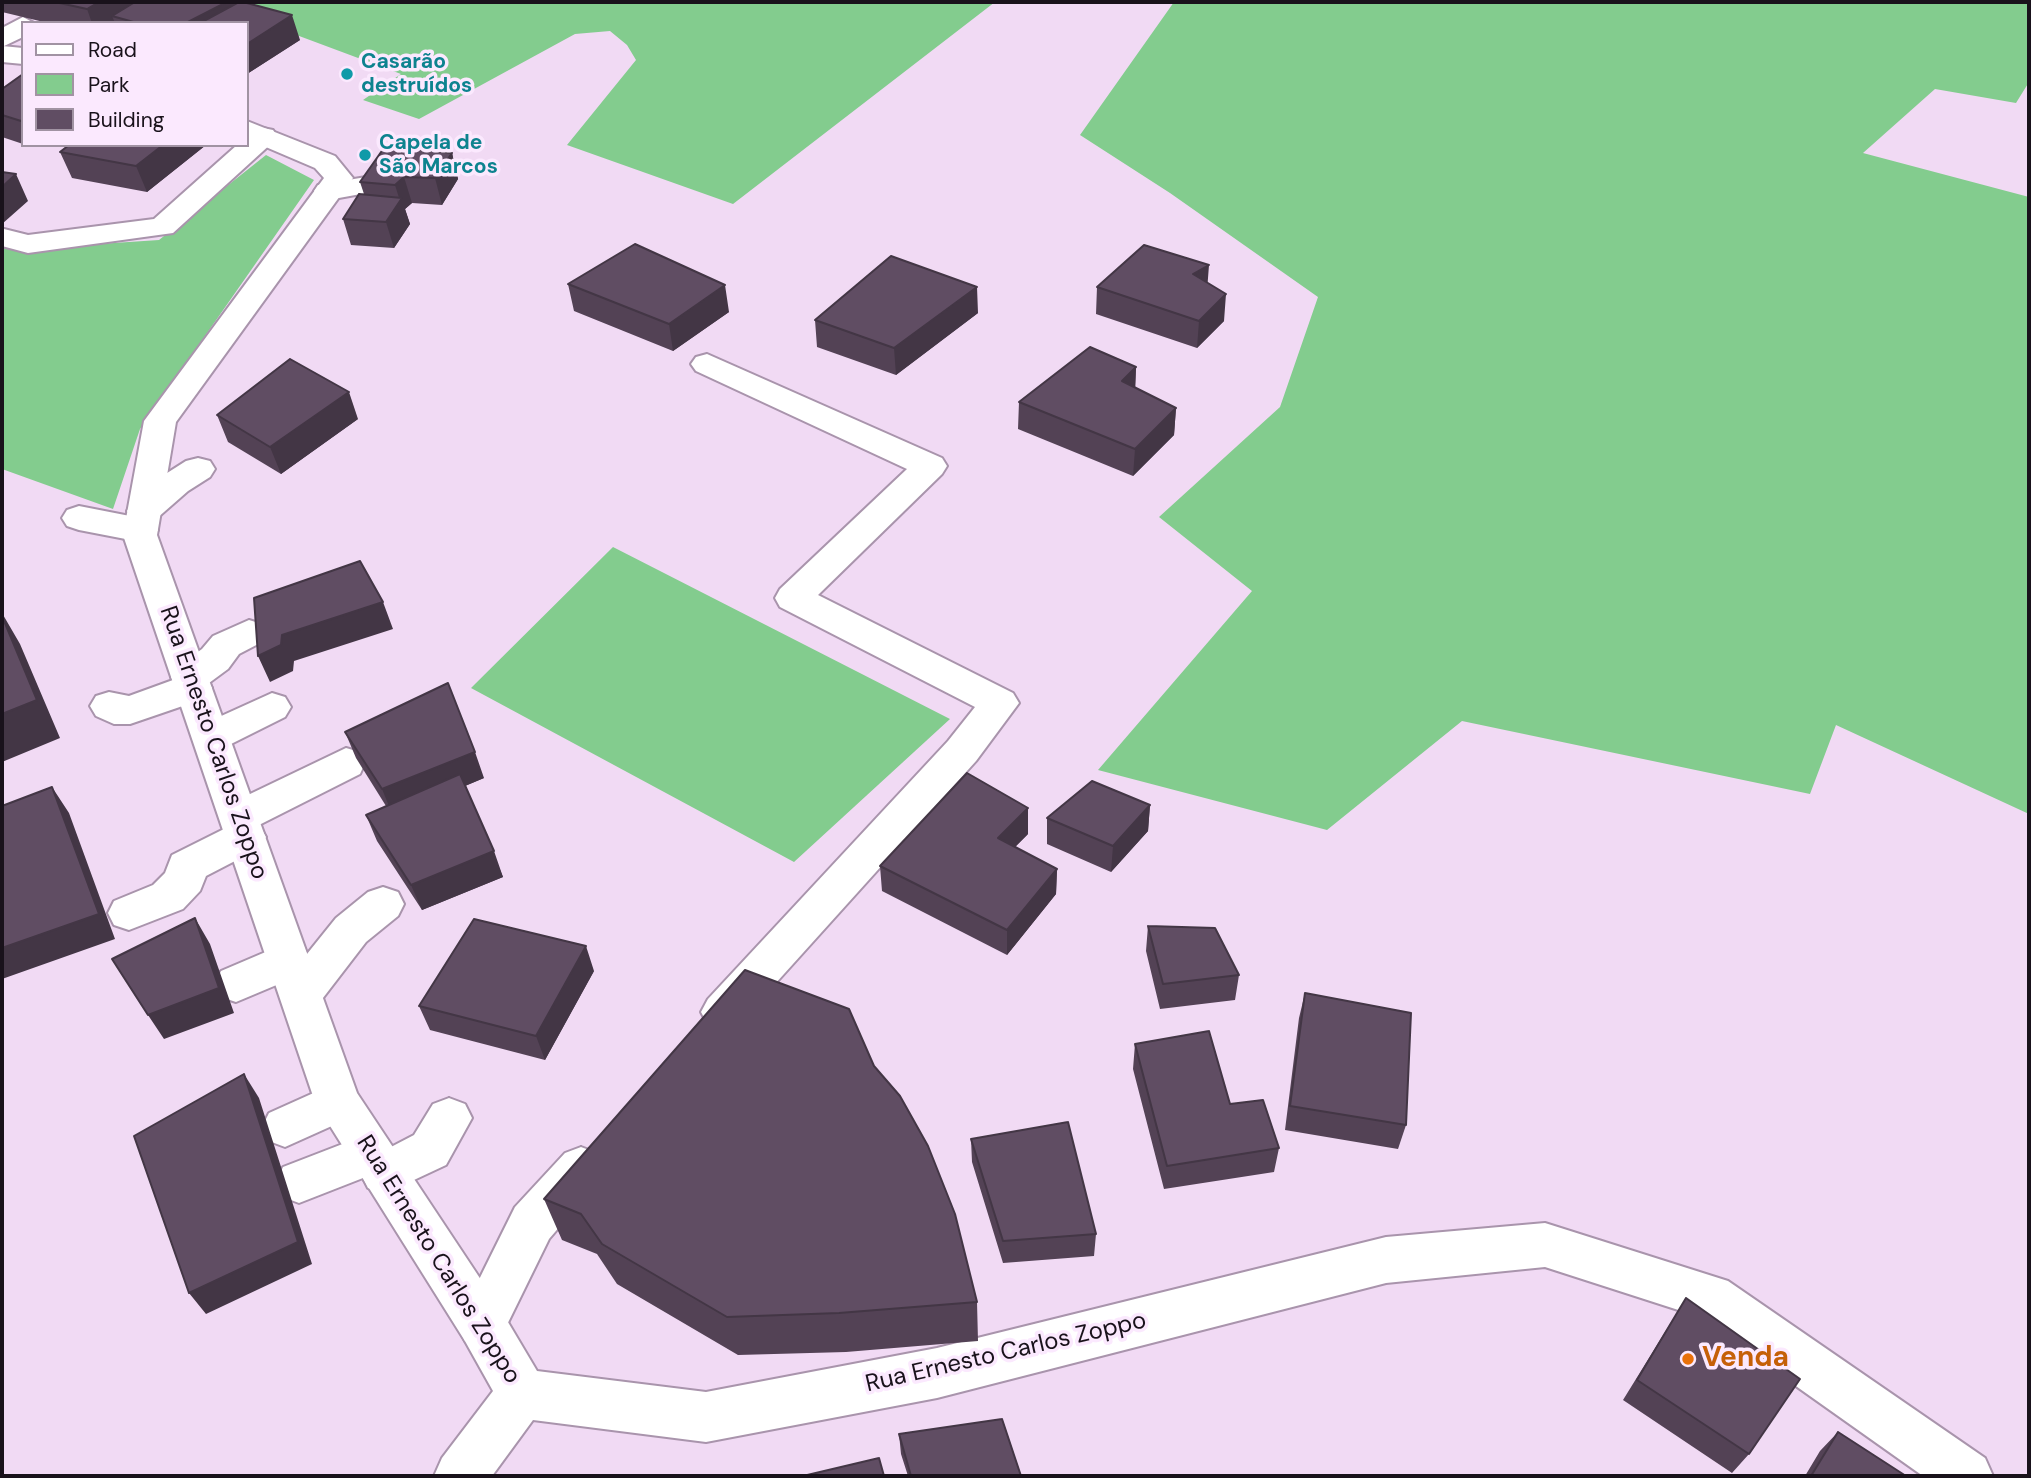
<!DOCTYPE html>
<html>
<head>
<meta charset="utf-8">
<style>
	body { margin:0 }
	#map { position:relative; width:2031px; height:1478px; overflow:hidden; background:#f1daf4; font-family:"DM Sans",sans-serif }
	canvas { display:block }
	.frame { position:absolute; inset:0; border:4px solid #19121b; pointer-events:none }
	.legend { position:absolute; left:21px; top:21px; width:228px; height:126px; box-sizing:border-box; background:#fbe9fe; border:2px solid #a193a3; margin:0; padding:9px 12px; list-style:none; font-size:21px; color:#19121b }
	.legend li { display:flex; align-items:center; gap:14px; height:35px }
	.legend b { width:35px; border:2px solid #a193a3 }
</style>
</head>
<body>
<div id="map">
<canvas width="2031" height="1478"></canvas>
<div class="frame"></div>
<ul class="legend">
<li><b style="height:9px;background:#fff"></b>Road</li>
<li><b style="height:19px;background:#83cc8e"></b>Park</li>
<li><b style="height:19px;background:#604d63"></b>Building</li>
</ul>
</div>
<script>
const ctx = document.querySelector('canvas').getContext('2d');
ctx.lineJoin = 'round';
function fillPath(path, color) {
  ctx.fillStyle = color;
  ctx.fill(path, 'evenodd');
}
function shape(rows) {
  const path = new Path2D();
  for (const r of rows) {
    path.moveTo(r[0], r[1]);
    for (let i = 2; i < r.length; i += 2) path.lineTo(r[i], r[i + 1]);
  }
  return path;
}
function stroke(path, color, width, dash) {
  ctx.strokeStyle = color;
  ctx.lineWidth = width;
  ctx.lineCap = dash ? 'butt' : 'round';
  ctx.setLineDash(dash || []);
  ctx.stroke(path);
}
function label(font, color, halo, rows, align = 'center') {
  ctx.font = font + ' "DM Sans",sans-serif';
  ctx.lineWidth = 7;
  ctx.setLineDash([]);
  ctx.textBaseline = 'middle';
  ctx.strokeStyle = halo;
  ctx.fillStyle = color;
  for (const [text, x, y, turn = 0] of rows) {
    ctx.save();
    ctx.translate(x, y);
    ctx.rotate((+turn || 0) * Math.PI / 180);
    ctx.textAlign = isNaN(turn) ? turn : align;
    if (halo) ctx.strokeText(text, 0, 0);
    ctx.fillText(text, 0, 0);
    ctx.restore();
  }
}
fillPath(shape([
	[208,2,995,2,733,204,567,145,636,60,627,45,610,31,575,34,419,119,363,100,401,74],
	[1174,2,2029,2,2029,82,2016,103,1935,89,1863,153,2029,197,2029,814,1836,725,1810,794,1462,721,1327,830,1098,770,1252,591,1159,517,1280,407,1318,297,1170,193,1080,135],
	[266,155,314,180,140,429,113,509,2,469,2,245,23,249,159,240],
	[613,547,950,719,794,862,471,688]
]), '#83cc8e');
const minor = shape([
	[23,17,34,23,23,23,23,37,2,47,2,28,23,17],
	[263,128,273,130,277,136,273,142,173,233,28,253,2,246,2,230,4,229,28,235,154,219,237,145,247,145,247,136,253,130,263,128],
	[378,175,388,177,392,183,388,189,328,200,318,197,314,191,318,185,378,175],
	[707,354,942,458,947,466,942,474,818,595,1013,693,1019,703,976,761,738,1025,723,1031,708,1025,701,1012,708,999,948,741,975,707,780,607,775,598,780,589,907,469,696,371,691,364,696,357,707,354],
	[198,458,210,461,215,469,210,477,188,491,156,519,150,521,158,530,153,538,141,542,79,530,67,526,62,518,67,510,79,506,130,516,127,511,132,503,164,475,186,461,198,458],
	[249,620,262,624,267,633,262,642,239,654,228,669,209,683,212,688,206,698,130,724,114,724,96,716,90,706,96,696,109,692,129,696,173,680,171,677,177,667,202,649,213,636,249,620],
	[272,693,285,697,291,707,285,717,225,747,211,752,197,747,192,737,197,727,272,693],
	[346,748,360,752,365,763,360,774,259,825,266,837,260,848,206,876,200,891,183,909,129,930,114,925,108,913,114,901,153,885,165,873,172,855,226,828,219,817,225,806,346,748],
	[383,887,398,892,404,904,398,916,366,942,316,1007,301,1012,286,1007,279,994,286,981,236,1002,221,997,215,984,221,971,289,942,304,947,307,954,336,918,368,892,383,887],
	[338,1082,354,1088,361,1102,354,1116,285,1147,269,1141,262,1127,269,1113,338,1082],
	[449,1098,465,1104,472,1118,446,1165,384,1194,368,1188,363,1178,299,1203,283,1197,276,1182,283,1167,371,1133,387,1139,391,1147,414,1135,433,1104,449,1098],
	[581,1147,597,1153,604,1168,597,1183,549,1239,499,1341,482,1348,465,1341,457,1324,515,1207,565,1153,581,1147]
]);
const tertiary = shape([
	[2,46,23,48,23,64,2,62,2,46],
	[247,121,335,156,353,178,176,422,157,535,357,1093,499,1307,537,1371,706,1392,937,1348,1386,1237,1545,1223,1728,1281,1985,1458,1993,1476,1923,1476,1697,1316,1545,1267,1386,1283,937,1398,706,1442,533,1420,492,1476,434,1476,442,1458,493,1391,465,1341,315,1102,123,535,144,421,324,178,315,168,247,139,247,121]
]);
stroke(minor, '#a994ac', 4);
stroke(tertiary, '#a994ac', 4);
fillPath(minor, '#fff');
fillPath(tertiary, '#fff');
fillPath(shape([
	[2,2,235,2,236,3,300,40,247,74,247,23,48,23,2,12],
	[23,74,23,144,2,137,2,89],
	[206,145,147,192,72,178,60,152],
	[452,153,458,179,442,205,412,203,405,209,410,224,394,248,351,245,343,219,364,194,360,182],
	[1207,283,1224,321,1197,348,1096,314,1097,287],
	[568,284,729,312,673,351,574,311],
	[978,313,896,375,817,347,815,320],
	[1136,367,1135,388,1176,408,1174,435,1133,476,1018,429,1019,402],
	[217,415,358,419,281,474,228,442],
	[345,732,484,778,465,786,503,877,422,910,377,841,366,815,386,806,356,758],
	[1150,805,1148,831,1111,872,1047,844,1047,818],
	[1028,834,1015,847,1057,869,1056,894,1007,955,882,891,880,866],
	[1148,926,1239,975,1235,1000,1160,1009,1146,951],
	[594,971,545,1060,430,1030,419,1006],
	[1305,993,1406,1125,1398,1149,1285,1130,1299,1018],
	[1135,1044,1230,1104,1279,1148,1274,1172,1164,1189,1133,1069],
	[971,1139,1096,1234,1094,1256,1003,1263,972,1162],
	[544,1199,977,1302,978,1341,846,1352,738,1355,617,1284,597,1254,562,1240],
	[1686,1298,1749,1454,1732,1473,1623,1400],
	[1838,1432,1906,1476,1805,1476,1820,1451],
	[899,1434,1021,1476,908,1476,901,1454]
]), '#534255');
fillPath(shape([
	[99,2,149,2,112,16,115,23,92,23,87,9],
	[227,2,235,2,242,23,186,23],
	[292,15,300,40,247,74,247,44],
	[163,145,206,145,147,192,136,166],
	[452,153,458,179,442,205,435,178],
	[16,174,28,201,2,224,2,187],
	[404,177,412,203,405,209,410,224,394,248,386,222,400,201,395,185],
	[1209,265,1207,291,1193,274],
	[725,285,729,312,673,351,669,324],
	[977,287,978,313,896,375,894,348],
	[1226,294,1224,321,1197,348,1199,321],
	[1136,367,1135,394,1122,381],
	[349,392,358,419,281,474,270,447],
	[1176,408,1174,435,1133,476,1135,449],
	[383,602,393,629,294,661,293,671,270,682,258,656,282,635],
	[2,613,20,644,60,738,2,762],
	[475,752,484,778,393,816,382,789],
	[52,787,69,813,115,939,2,979,2,948],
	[1150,805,1148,831,1111,872,1113,846],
	[1028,808,1028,834,998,864,998,838],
	[494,851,503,877,422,910,411,885],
	[1057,869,1056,894,1007,955,1007,930],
	[195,918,210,944,234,1013,164,1039,148,1015],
	[586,946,594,971,545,1060,536,1036],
	[244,1074,259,1098,312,1264,206,1314,189,1293]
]), '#433645');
const building = shape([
	[55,2,99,2,87,9,55,2],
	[135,2,227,2,186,23,137,23,112,16,135,2],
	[239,2,243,2,292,15,247,44,247,23,200,23,239,2],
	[23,74,23,119,21,121,2,115,2,89,23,74],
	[69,145,163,145,136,166,60,152,69,145],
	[386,145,452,153,435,178,404,177,395,185,360,182,386,145],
	[2,172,16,174,2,187,2,172],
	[359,194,402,198,386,222,343,219,359,194],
	[635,244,725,285,669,324,568,284,635,244],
	[1144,245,1209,265,1193,274,1226,294,1199,321,1097,287,1144,245],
	[891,256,977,287,894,348,815,320,891,256],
	[1090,347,1136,367,1122,381,1176,408,1135,449,1019,402,1090,347],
	[290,359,349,392,270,447,217,415,290,359],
	[360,561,383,602,282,635,281,645,258,656,254,598,360,561],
	[2,616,37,700,2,714,2,616],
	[448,683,475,752,382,789,345,732,448,683],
	[967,773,1028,808,998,838,1057,869,1007,930,880,866,967,773],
	[460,774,494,851,411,885,366,815,460,774],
	[1092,781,1150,805,1113,846,1047,818,1092,781],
	[52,787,99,914,2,948,2,806,52,787],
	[195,918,219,988,148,1015,112,959,195,918],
	[474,919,586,946,536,1036,419,1006,474,919],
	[1148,926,1215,928,1239,975,1163,984,1148,926],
	[745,970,849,1009,874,1066,900,1096,928,1146,955,1214,977,1302,839,1313,727,1317,602,1244,581,1214,544,1199,745,970],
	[1305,993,1411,1013,1406,1125,1290,1106,1305,993],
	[1209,1031,1230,1104,1263,1100,1279,1148,1167,1166,1135,1044,1209,1031],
	[244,1074,298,1242,189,1293,134,1136,244,1074],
	[1068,1122,1096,1234,1003,1241,971,1139,1068,1122],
	[1686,1298,1800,1379,1749,1454,1637,1380,1686,1298],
	[1002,1419,1021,1476,911,1476,899,1434,1002,1419],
	[1838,1432,1906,1476,1811,1476,1838,1432],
	[879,1458,884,1476,803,1476,879,1458]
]);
fillPath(building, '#604d63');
stroke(building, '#433645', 2);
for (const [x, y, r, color] of [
	[347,74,7,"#0f9aa8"],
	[365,155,7,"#0f9aa8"],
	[1688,1359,7,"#e8710a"]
]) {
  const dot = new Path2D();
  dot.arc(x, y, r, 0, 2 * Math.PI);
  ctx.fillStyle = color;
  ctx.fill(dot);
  stroke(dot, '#fbe9fe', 2.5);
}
label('bold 21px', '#0d838f', '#fbe9fe', [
	["Casarão",361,62],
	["destruídos",361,86],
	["Capela de",379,143],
	["São Marcos",379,167]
], 'left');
label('24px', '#19121b', '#fbe9fe', [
	["Rua Ernesto Carlos Zoppo",213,743,71],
	["Rua Ernesto Carlos Zoppo",438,1260,58],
	["Rua Ernesto Carlos Zoppo",1006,1353,-13]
]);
label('bold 28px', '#c56008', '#fbe9fe', [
	["Venda",1702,1359]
], 'left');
</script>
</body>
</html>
